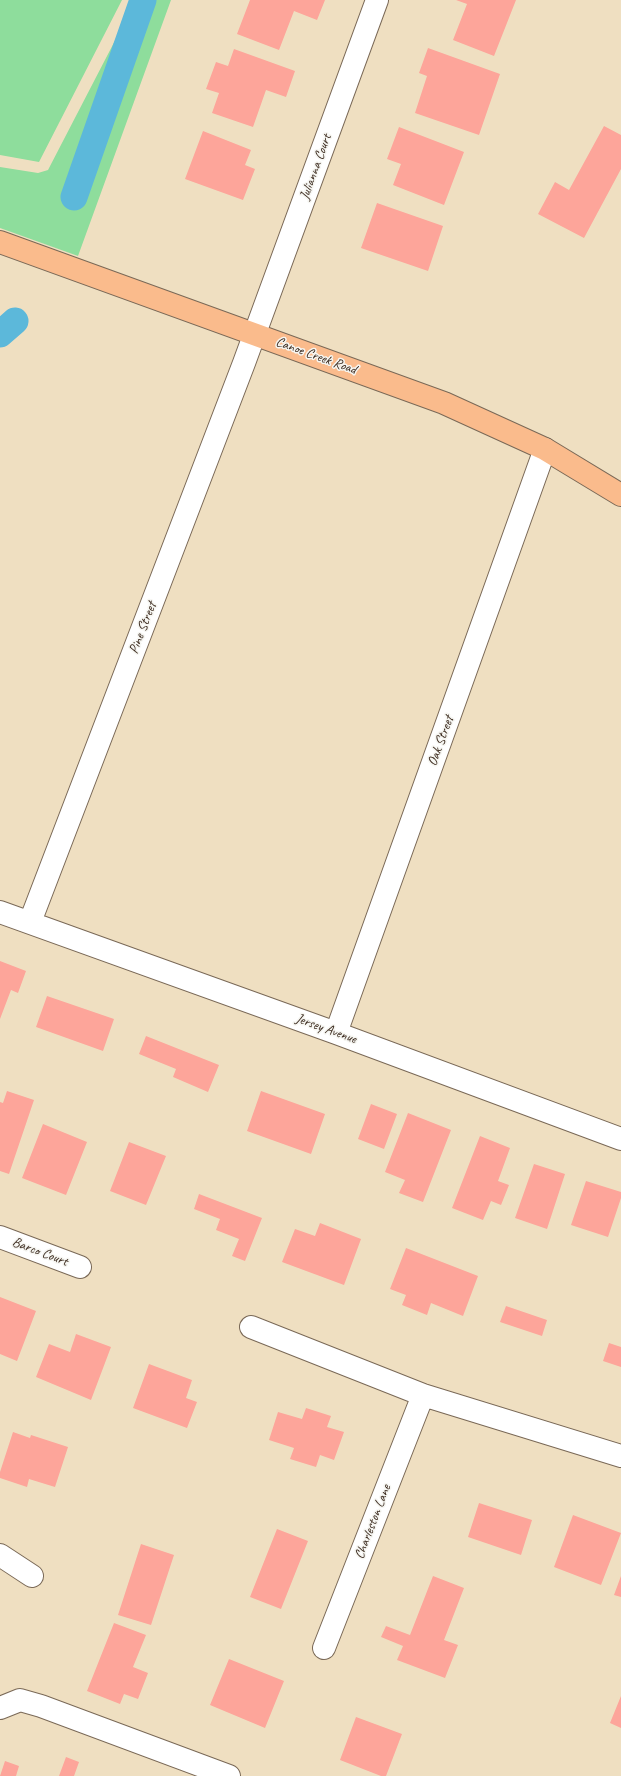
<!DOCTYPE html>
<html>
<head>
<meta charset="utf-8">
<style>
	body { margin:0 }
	canvas { display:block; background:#efdfc1 }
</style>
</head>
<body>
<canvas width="621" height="1776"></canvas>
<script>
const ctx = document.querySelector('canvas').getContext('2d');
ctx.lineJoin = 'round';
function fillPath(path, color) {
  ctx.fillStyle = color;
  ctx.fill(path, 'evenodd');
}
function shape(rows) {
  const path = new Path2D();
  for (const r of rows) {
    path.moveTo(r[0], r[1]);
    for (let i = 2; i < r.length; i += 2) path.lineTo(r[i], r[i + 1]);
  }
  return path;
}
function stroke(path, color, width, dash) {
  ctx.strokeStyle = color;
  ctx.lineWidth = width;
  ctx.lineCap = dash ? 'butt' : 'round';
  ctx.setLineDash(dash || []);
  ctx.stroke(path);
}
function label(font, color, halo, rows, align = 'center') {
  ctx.font = font + ' Caveat,sans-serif';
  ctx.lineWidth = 3;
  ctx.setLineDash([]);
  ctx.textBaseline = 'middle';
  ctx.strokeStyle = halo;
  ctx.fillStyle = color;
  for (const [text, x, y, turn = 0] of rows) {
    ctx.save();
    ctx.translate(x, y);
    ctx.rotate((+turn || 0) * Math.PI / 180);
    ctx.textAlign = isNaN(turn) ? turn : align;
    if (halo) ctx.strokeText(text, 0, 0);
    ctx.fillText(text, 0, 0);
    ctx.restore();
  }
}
fillPath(shape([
	[0,0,122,0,39,162,0,155],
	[136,0,171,0,78,256,0,228,0,167,38,173,48,170]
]), '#8edd9c');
stroke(shape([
	[74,197,143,0],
	[0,334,15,321]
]), '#5cb8da', 27);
fillPath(shape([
	[250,0,325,0,317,20,294,11,279,50,237,34],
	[456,0,516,0,494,56,453,40,467,4],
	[428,48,500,74,479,135,415,113,427,76,419,73],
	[234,49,295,71,286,97,266,90,253,127,212,113,219,93,206,89,216,62,228,66],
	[604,126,621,135,621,169,584,238,538,214,555,182,569,190],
	[399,127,464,152,444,205,393,185,401,164,387,159],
	[203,131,251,150,245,165,255,169,243,200,185,179],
	[377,203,443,226,428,271,361,248],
	[0,961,26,971,18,993,11,990,0,1019],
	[47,996,114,1019,103,1051,36,1027],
	[146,1036,219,1065,208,1092,173,1077,176,1069,139,1054],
	[7,1091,34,1100,9,1174,0,1171,0,1102,3,1103],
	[261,1091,325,1114,311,1154,247,1131],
	[371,1104,397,1114,384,1149,358,1139],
	[408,1113,451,1130,423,1202,399,1193,405,1180,385,1172],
	[43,1124,87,1142,66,1195,22,1178],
	[480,1136,510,1148,498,1181,509,1185,501,1205,491,1201,483,1220,452,1208],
	[129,1142,166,1156,146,1205,110,1191],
	[534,1164,565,1174,547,1229,515,1218],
	[586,1181,621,1192,621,1198,608,1237,571,1225],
	[199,1194,262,1218,245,1261,232,1256,239,1239,216,1230,220,1219,194,1209],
	[320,1223,361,1239,344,1285,282,1262,295,1229,315,1236],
	[406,1248,478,1276,463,1316,431,1303,427,1315,402,1305,406,1295,390,1289],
	[0,1297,36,1311,17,1361,0,1354],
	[506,1306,547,1320,542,1336,500,1322],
	[76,1334,111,1347,91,1400,36,1377,49,1344,70,1352],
	[609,1343,621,1347,621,1367,603,1361],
	[149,1364,192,1380,186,1398,197,1402,187,1428,133,1408],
	[306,1408,331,1416,327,1427,344,1432,334,1460,320,1455,316,1467,290,1459,294,1448,269,1440,278,1412,302,1419],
	[13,1432,30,1438,31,1435,68,1447,55,1487,29,1479,27,1487,0,1478,0,1472],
	[479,1503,532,1520,521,1555,468,1537],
	[573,1515,621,1533,601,1585,554,1567],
	[277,1529,308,1541,281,1609,250,1597],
	[141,1544,174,1555,151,1625,118,1615],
	[433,1576,464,1588,444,1640,458,1645,445,1678,397,1660,403,1646,381,1637,386,1626,410,1635],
	[621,1576,621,1597,614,1595],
	[114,1623,146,1635,133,1667,148,1673,138,1699,124,1694,120,1704,87,1691],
	[229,1659,284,1681,265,1728,210,1705],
	[621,1696,621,1728,610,1723],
	[356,1717,402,1734,386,1776,381,1776,340,1760],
	[66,1757,79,1762,74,1776,59,1776],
	[5,1761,19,1766,16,1776,0,1776]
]), '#fda59a');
const minor = shape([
	[0,912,336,1033,621,1139],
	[30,922,244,363,377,0],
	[336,1033,545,449],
	[0,1237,80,1267],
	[251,1327,423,1395,621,1456],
	[0,1555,32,1576],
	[324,1648,423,1395],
	[0,1708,20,1700,41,1706,229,1776]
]);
const major = shape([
	[0,242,444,403,545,449,621,495]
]);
stroke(minor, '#7a6957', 24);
stroke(major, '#7a6957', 24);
stroke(minor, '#fff', 22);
stroke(major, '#fabb8c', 22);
label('14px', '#3b2a1e', '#f6f6f2', [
	["Julianna Court",316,167,-70],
	["Canoe Creek Road",316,356,20],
	["Pine Street",143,628,-69],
	["Oak Street",441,741,-70],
	["Jersey Avenue",326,1029,20],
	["Barco Court",40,1252,21],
	["Charleston Lane",373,1522,-69]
]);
</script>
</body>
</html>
